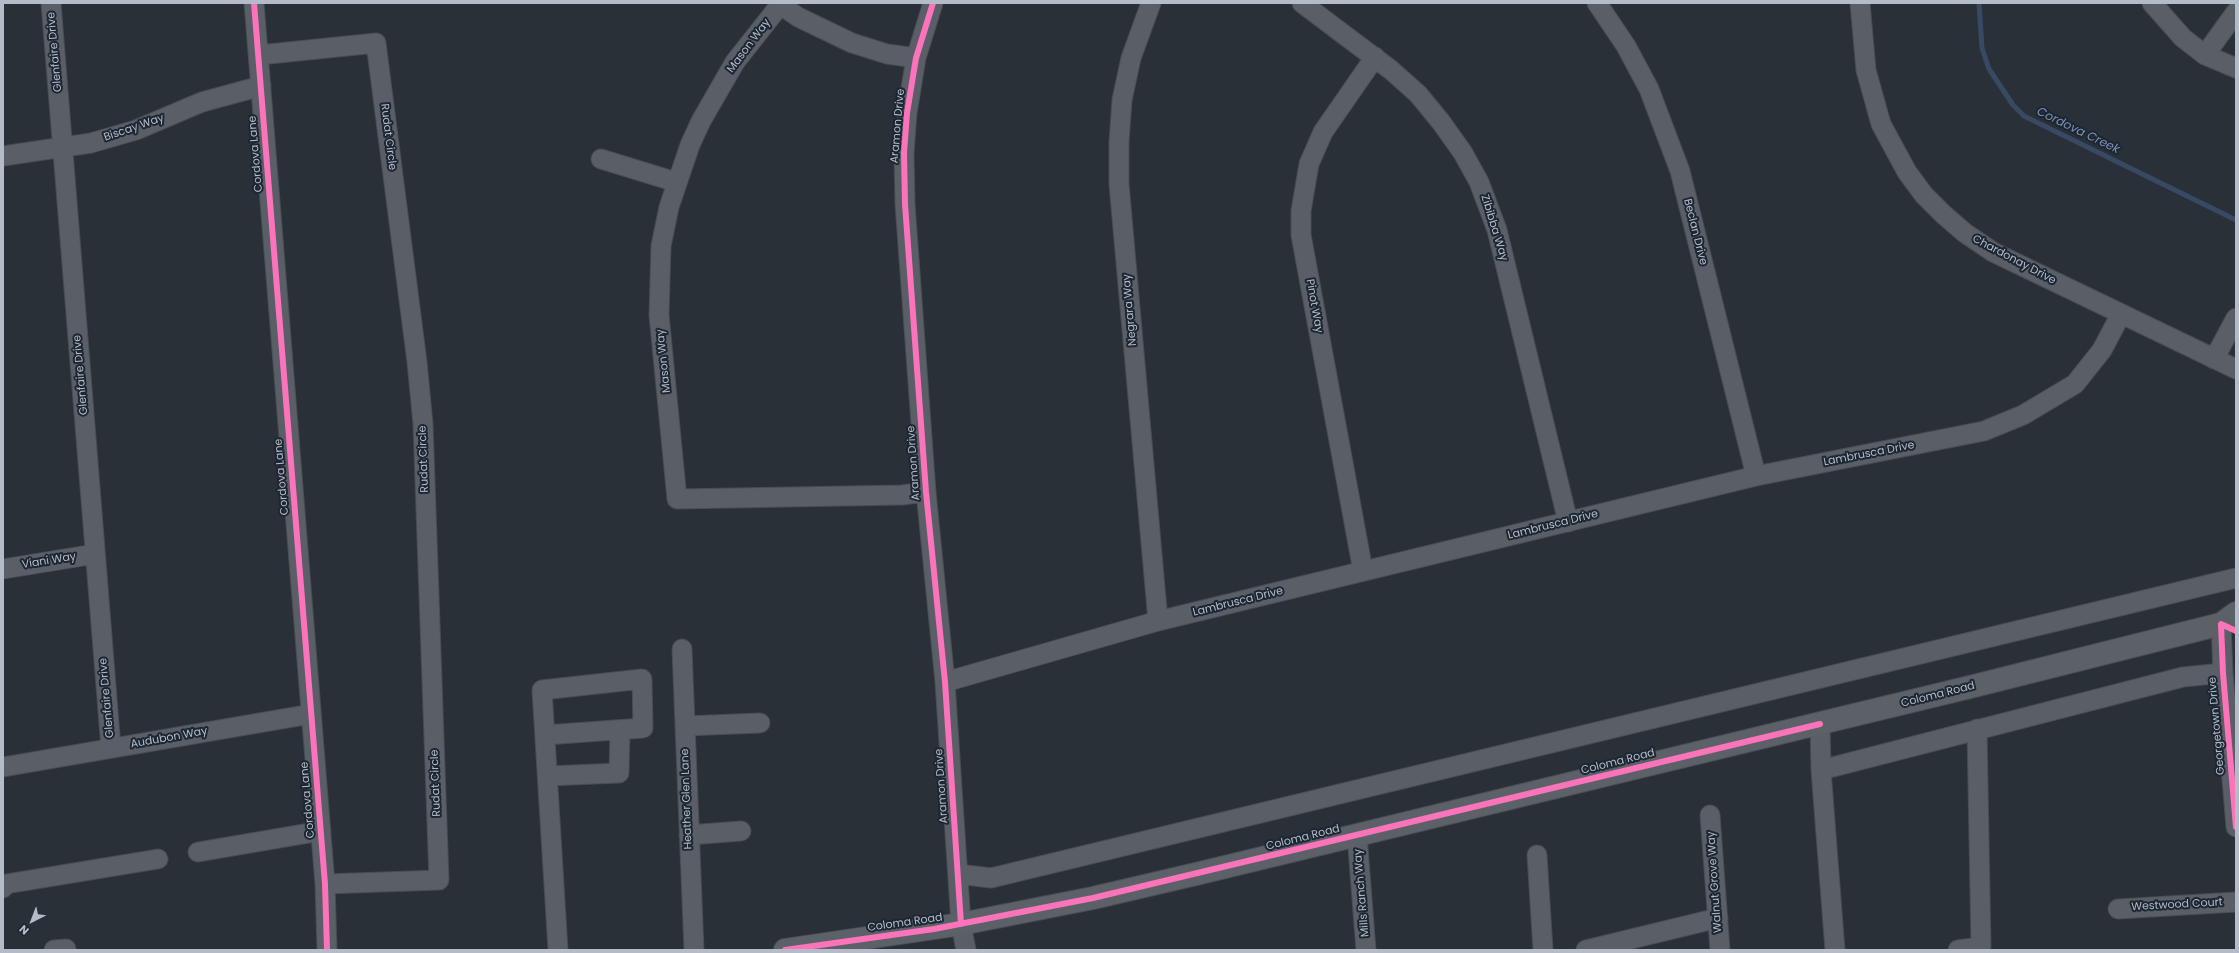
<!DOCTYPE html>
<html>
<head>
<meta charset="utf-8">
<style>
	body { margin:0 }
	#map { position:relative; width:2239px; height:953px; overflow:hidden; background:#2a3038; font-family:Poppins,sans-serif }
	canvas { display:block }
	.frame { position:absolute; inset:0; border:4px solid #b4bcc9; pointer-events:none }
	.north { position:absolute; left:12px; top:901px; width:40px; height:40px; -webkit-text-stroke:3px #1d2633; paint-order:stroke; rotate:222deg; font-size:11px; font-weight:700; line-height:16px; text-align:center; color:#b4bcc9 }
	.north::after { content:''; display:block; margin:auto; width:14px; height:18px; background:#b4bcc9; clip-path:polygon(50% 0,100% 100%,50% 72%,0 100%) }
</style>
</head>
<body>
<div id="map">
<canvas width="2239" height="953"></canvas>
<div class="frame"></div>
<div class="north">N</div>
</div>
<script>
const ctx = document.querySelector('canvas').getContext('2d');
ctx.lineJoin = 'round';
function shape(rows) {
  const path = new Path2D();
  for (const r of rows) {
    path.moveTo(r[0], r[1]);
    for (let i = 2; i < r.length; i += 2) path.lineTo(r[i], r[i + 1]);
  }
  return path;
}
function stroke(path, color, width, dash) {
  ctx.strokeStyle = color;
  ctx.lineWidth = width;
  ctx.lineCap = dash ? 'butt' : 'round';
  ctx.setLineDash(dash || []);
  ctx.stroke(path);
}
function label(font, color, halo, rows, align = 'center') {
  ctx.font = font + ' Poppins,sans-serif';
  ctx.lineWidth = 4;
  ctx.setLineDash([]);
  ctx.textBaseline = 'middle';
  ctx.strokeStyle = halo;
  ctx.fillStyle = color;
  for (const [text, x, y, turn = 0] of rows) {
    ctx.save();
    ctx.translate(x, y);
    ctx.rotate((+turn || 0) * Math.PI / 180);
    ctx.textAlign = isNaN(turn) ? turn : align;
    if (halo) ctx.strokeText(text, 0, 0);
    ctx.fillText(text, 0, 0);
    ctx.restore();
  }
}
stroke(shape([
	[1979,3,1982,48,1989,69,2013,105,2024,116,2236,220]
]), '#384963', 5);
const minor = shape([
	[51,3,111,748],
	[254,3,325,884,327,950],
	[778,3,798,17,852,43,887,54,916,58],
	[933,3,916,58,907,113,904,153,905,204,926,492,945,682,961,924,966,950],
	[1151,3,1131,58,1122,100,1119,142,1119,184,1158,621],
	[1302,3,1391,70,1418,94,1441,122,1463,153,1479,182,1497,230,1568,522],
	[1597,3,1626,46,1649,89,1680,171,1756,476],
	[1860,3,1866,70,1881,124,1907,172,1924,195,1943,214,1965,233,1993,252,2236,369],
	[2152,3,2183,38,2205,55,2236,68],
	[780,5,735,62,701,121,690,145,669,207,661,246,659,315,677,499,902,495,926,492],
	[259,55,376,43,417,362,423,424,439,880,325,884],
	[2205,55,2236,12],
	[3,156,91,143,136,130,202,102,261,86],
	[601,159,676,182],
	[2214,359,2236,318],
	[3,569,95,554],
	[1363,571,1301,235,1301,211,1309,164,1323,132,1375,57],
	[2221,624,2223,673,2236,827],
	[682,649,694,950],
	[945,682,1158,621,1756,476,1984,431,2023,415,2075,384,2102,350,2121,314],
	[1820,724,1821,770,1835,950],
	[685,726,760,723],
	[545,735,643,728,642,679,542,690,558,950],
	[3,767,311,714],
	[1821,770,2183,677,2223,673],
	[548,776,619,773,620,730],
	[1710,815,1720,950],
	[689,835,741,831],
	[1357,835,1366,950],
	[198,852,321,831],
	[1537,855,1543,950],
	[958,874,991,878,2236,578],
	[3,888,6,884,158,859],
	[2118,909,2236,902],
	[54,950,66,949],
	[1586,950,1718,918],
	[1958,950,1981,947,1977,729]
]);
const major = shape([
	[785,950,961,924,1093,898,1196,874,1970,687,2221,624,2236,613]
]);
stroke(minor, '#484c53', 21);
stroke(major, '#484c55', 24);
stroke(minor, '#5a5e66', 19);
stroke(major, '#5c6168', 22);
stroke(shape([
	[254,3,325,884,327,950],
	[933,3,916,58,907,113,904,153,905,204,926,492,945,682,961,924],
	[2236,631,2221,624,2223,673,2236,827],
	[785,950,934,929,1093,898,1820,724]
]), '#fb73b8', 6);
label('11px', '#b4bcc9', '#1d2633', [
	["Mason Way",749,46,-53],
	["Glenfaire Drive",55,52,-95],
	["Aramon Drive",898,126,-85],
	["Biscay Way",134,128,-19],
	["Rudat Circle",388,137,83],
	["Cordova Lane",256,154,-95],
	["Zibibba Way",1494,228,73],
	["Beclan Drive",1695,232,76],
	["Chardonay Drive",2014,260,28],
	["Pinot Way",1314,306,80],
	["Negrara Way",1130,310,-95],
	["Mason Way",664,361,-96],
	["Glenfaire Drive",81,375,-95],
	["Lambrusca Drive",1869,454,-11],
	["Rudat Circle",424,459,-92],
	["Aramon Drive",914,463,-94],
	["Cordova Lane",282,477,-95],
	["Lambrusca Drive",1553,525,-14],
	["Viani Way",49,561,-9],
	["Lambrusca Drive",1238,602,-14],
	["Coloma Road",1938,695,-14],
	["Glenfaire Drive",107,698,-95],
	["Georgetown Drive",2217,726,-95],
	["Audubon Way",169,738,-10],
	["Coloma Road",1618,762,-14],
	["Rudat Circle",436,783,-92],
	["Aramon Drive",942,786,-94],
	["Heather Glen Lane",687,799,-92],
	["Cordova Lane",308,800,-95],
	["Coloma Road",1303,838,-14],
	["Walnut Grove Way",1715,882,-94],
	["Mills Ranch Way",1362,893,-95],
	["Westwood Court",2177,905,-3],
	["Coloma Road",905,923,-8]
]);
label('italic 12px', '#7c92b1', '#1d2633', [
	["Cordova Creek",2078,131,26]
]);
</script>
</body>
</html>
